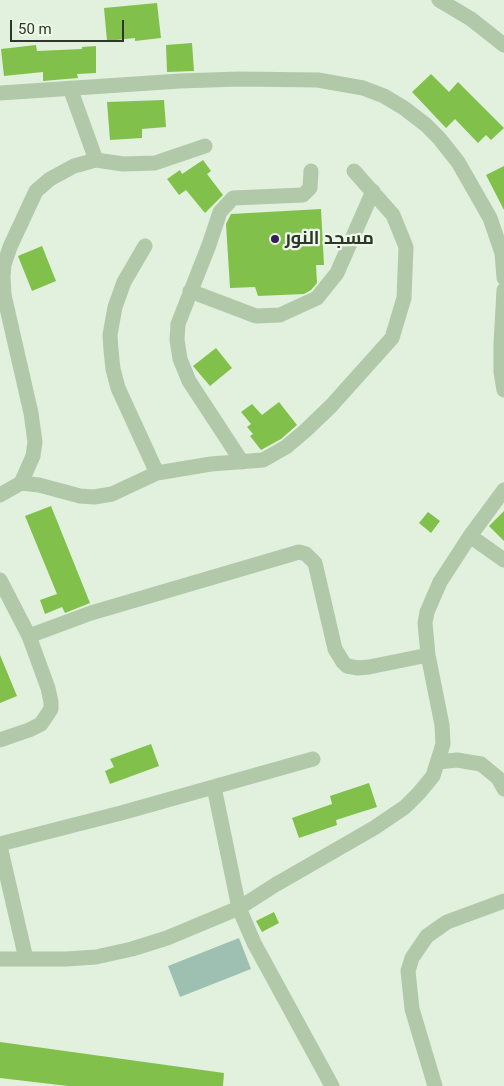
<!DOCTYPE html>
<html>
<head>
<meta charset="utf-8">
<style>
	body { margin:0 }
	#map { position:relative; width:504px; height:1086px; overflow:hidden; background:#e1f1dd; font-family:Roboto,sans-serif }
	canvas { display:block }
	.scale { position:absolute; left:10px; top:20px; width:114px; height:22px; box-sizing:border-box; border:2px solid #2e3729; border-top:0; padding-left:6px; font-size:15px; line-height:18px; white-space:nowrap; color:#2e3729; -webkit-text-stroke:4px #ecf9e9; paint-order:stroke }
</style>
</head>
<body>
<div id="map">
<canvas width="504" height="1086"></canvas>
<div class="scale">50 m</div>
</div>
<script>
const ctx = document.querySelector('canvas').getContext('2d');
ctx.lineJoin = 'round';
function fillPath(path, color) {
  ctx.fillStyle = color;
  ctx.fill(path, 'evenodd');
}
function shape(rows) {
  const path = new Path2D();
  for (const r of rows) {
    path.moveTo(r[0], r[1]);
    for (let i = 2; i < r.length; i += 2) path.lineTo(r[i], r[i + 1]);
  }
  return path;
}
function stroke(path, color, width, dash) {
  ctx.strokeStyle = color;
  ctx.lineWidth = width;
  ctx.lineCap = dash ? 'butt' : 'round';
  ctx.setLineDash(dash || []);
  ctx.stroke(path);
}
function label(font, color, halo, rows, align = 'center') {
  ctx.font = font + ' Roboto,Cairo,sans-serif';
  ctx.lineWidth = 4.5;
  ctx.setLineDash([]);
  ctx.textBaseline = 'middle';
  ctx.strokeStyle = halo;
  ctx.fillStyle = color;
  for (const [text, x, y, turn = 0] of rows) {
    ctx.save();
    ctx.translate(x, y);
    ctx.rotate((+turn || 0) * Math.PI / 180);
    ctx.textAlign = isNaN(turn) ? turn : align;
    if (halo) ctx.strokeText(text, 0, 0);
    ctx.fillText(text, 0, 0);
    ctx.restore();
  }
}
fillPath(shape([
	[239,938,251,969,180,997,168,966]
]), '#9dc0b3');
fillPath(shape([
	[157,3,161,38,135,41,135,38,107,41,104,8],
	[192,43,194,71,167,72,166,45],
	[36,45,37,51,82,49,82,47,96,46,96,73,77,74,78,78,43,81,43,72,4,76,1,49],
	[431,74,449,92,458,82,504,128,491,140,486,135,478,143,455,119,446,128,412,92],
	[164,100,166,127,142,129,142,138,110,140,107,102],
	[203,160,211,171,207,174,223,195,205,213,186,190,179,195,167,179,180,170,182,174],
	[504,166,504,210,486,175],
	[321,209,324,265,316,265,317,283,311,290,304,294,258,296,255,287,230,288,226,224,231,214],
	[42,246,56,281,32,291,18,256],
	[216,348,232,368,210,386,193,366],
	[279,402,297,425,281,439,261,450,250,436,253,434,247,427,251,424,241,412,252,404,262,415],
	[51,506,90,603,65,613,62,607,45,614,40,600,57,594,25,516],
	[504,511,504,541,489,526],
	[428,512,440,521,431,533,419,523],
	[0,655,17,696,0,703],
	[151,744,159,766,110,784,105,771,114,767,110,759],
	[369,783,377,807,336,820,337,825,299,838,292,818,332,804,330,796],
	[274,912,279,923,262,932,256,921],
	[0,1042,224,1073,223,1086,68,1086,0,1078]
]), '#81c14b');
stroke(shape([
	[439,0,471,19,504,45],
	[70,88,96,160],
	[0,93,180,81,239,79,318,80,363,88,384,96,404,108,426,125,439,138,458,162,490,218,502,253,504,278],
	[145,246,124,282,115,307,110,335,111,350,113,369,118,388,157,473],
	[504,290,501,344,501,372,504,390],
	[190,291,256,316,280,315,317,298,337,273,373,191],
	[242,462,189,381,180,359,177,340,178,324,209,245,220,212,233,198,303,195,310,188,311,171],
	[21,483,33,456,35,442,31,413,4,295,3,276,4,265,10,247,36,191,50,179,74,166,96,160,123,164,155,163,205,146],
	[0,495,21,483,39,485,80,496,94,497,112,494,157,473,211,464,263,460,286,447,305,431,331,406,392,338,404,298,406,247,393,215,354,171],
	[470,536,504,560],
	[0,580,29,636,48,688,51,702,51,709,41,724,29,730,0,740],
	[29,636,91,613,299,552,306,554,315,563,335,649,343,662,347,666,358,668,369,667,428,655],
	[438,762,457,760,481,764,498,778,504,789],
	[214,787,239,908,254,943,332,1086],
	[0,844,121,813,313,759],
	[0,846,26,959],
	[0,959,66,959,96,957,132,949,167,938,239,908,275,885,374,828,405,807,419,793,433,776,443,744,442,725,428,655,425,623,427,612,440,582,470,536,504,490],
	[435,1086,412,1009,408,971,412,958,427,936,447,922,504,901]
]), '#b1c9a9', 15);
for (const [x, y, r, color] of [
	[275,239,5,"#342057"]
]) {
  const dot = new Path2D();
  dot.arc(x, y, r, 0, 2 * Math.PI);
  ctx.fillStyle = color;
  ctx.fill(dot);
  stroke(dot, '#ecf9e9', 2);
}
label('bold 18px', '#2e3729', '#ecf9e9', [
	["مسجد النور",285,239]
], 'left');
</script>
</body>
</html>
